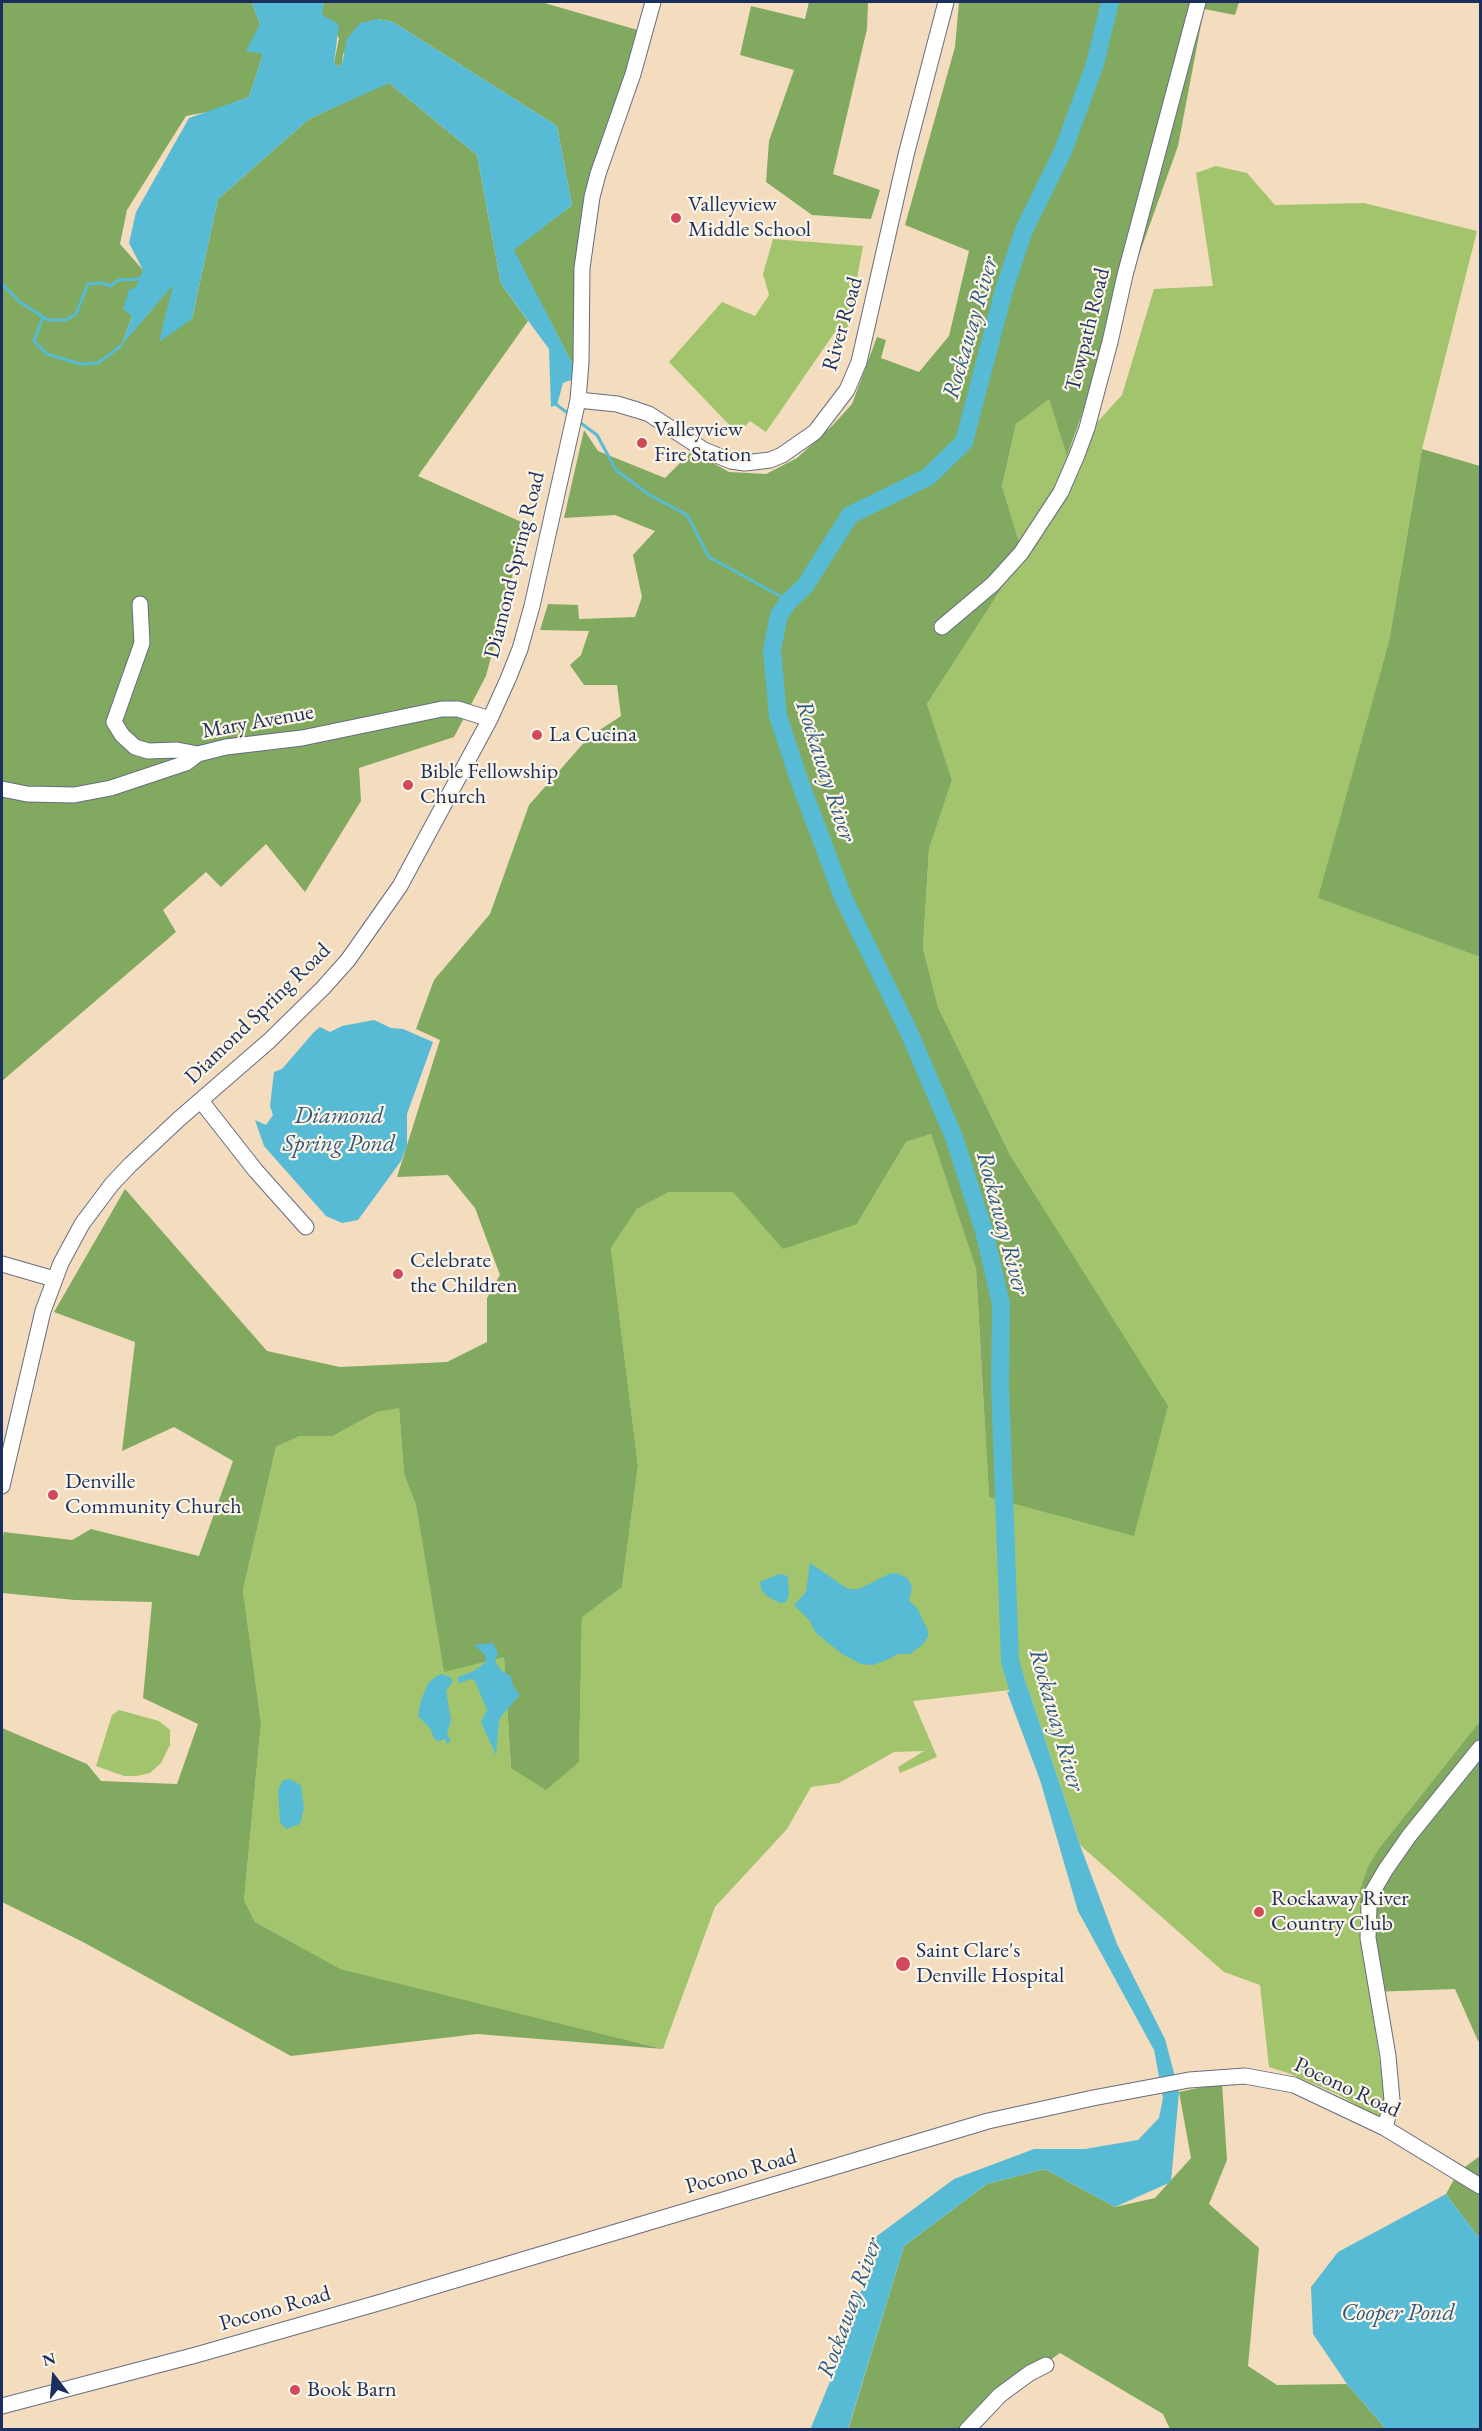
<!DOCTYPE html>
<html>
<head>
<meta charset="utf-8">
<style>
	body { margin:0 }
	#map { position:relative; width:1482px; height:2431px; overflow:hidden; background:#f4dcbe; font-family:"EB Garamond",serif }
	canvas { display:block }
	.frame { position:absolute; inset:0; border:3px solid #1b2f5e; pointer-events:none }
	.north { position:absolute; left:24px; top:2347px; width:60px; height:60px; -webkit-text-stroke:4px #fcf5e5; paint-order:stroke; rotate:344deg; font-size:16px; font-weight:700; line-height:24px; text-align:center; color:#1b2f5e }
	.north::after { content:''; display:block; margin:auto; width:21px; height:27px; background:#1b2f5e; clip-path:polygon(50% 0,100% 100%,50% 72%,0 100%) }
</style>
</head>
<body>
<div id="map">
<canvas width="1482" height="2431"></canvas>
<div class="frame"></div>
<div class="north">N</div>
</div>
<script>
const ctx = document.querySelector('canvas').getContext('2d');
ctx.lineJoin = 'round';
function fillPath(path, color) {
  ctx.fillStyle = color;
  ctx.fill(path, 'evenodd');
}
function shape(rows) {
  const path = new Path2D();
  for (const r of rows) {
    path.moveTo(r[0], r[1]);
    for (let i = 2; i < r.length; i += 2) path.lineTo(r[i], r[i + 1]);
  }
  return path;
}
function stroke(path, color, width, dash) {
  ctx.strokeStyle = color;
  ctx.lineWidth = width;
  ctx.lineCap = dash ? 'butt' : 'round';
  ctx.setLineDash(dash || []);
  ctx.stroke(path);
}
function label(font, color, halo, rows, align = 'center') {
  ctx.font = font + ' "EB Garamond",serif';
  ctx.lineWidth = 4.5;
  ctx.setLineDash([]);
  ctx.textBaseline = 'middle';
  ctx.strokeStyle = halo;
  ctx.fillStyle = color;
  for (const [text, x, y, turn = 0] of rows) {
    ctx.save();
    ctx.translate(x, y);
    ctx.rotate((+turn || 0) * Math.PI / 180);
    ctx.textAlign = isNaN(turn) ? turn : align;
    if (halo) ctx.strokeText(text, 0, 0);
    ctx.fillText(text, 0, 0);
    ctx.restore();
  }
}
fillPath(shape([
	[1216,166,1247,173,1275,205,1364,203,1477,231,1422,449,1389,641,1319,898,1480,957,1480,1721,1380,1847,1361,1930,1389,2125,1339,2095,1288,2073,1269,2067,1260,1985,1224,1972,1080,1845,1028,1688,913,1701,937,1757,900,1773,898,1767,924,1751,894,1752,839,1783,811,1787,787,1829,715,1907,663,2049,341,1969,255,1922,244,1900,261,1723,243,1590,276,1447,300,1436,333,1436,377,1412,399,1407,404,1474,416,1505,444,1671,504,1656,511,1768,579,1762,582,1616,622,1587,638,1466,611,1248,637,1209,669,1192,733,1192,857,1224,906,1142,931,1134,976,1269,989,1496,1011,1157,938,1007,923,948,929,849,952,780,927,704,1023,555,1002,486,1016,424,1049,398,1067,455,1122,395,1154,289,1213,286,1196,173],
	[773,239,863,246,847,331,837,329,766,432,750,421,738,434,669,362,722,302,755,316,769,295,763,274],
	[119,1710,159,1721,170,1730,170,1745,161,1763,150,1773,137,1776,124,1776,96,1766,112,1715]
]), '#a2c46d');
fillPath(shape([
	[2,2,253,2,252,3,260,24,263,54,249,97,212,111,186,116,127,210,120,244,143,270,132,316,122,344,174,283,192,319,218,199,309,119,335,107,341,98,389,83,477,155,501,284,528,321,418,476,526,524,486,676,454,737,359,768,361,801,305,892,266,844,221,887,206,872,163,910,176,932,2,1081],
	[324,2,541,2,648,33,592,202,581,376,571,380,573,365,513,250,572,205,557,126,393,22,378,19,343,54,342,64,339,67,334,63,339,38,321,15],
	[809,2,868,2,867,29,833,174,880,190,871,219,812,215,766,182,769,141,794,70,740,55,751,6,805,19],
	[959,2,1239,2,1235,15,1204,9,1178,146,1067,456,1049,399,1016,424,1002,486,1023,555,927,704,952,780,929,849,923,948,938,1007,1011,1157,1168,1406,1134,1536,989,1497,976,1269,931,1134,906,1142,857,1224,783,1249,733,1192,669,1192,637,1209,611,1248,638,1466,622,1587,582,1617,579,1762,546,1790,511,1768,504,1657,444,1672,416,1505,404,1474,399,1408,377,1412,333,1436,300,1436,276,1447,243,1590,261,1723,244,1900,255,1922,341,1969,663,2049,477,2034,291,2056,83,1942,2,1902,2,1728,87,1764,101,1781,177,1784,198,1724,143,1698,152,1602,75,1600,2,1593,2,1540,4,1532,72,1540,91,1529,199,1556,233,1461,174,1427,122,1451,135,1342,54,1312,125,1189,267,1351,340,1367,447,1362,487,1342,487,1298,500,1275,475,1208,448,1175,397,1177,440,1040,416,1029,434,980,490,914,529,805,589,737,621,716,617,685,584,685,570,665,581,655,589,631,540,630,548,604,578,605,579,619,635,617,642,597,633,555,655,531,615,515,564,518,584,430,598,451,665,478,692,451,729,472,766,474,797,458,832,426,852,404,877,337,886,340,881,358,919,372,949,336,969,251,905,225,955,47],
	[1422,449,1480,466,1480,957,1318,898,1389,641],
	[1480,1721,1480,2042,1478,2041,1455,1989,1370,1992,1359,1893,1368,1867,1380,1847],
	[1222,2083,1227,2160,1209,2204,1259,2248,1248,2366,1277,2385,1347,2384,1386,2429,1170,2429,1163,2414,1060,2353,984,2407,972,2429,848,2430,904,2246,987,2184,1045,2169,1115,2207,1155,2198,1191,2158,1179,2092],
	[1480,2156,1480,2236,1476,2234,1446,2194,1458,2172]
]), '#81aa60');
fillPath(shape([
	[253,2,324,2,322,15,339,24,334,63,339,67,342,64,347,39,360,23,378,19,393,22,557,126,572,205,514,250,573,365,571,380,563,383,557,405,551,407,549,349,501,284,477,155,389,83,309,119,218,199,192,319,159,342,173,285,121,346,132,316,123,309,129,290,136,287,143,270,129,243,136,212,189,118,249,97,263,54,246,51,260,24,252,3],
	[374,1020,391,1028,403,1029,433,1042,407,1114,407,1146,401,1161,358,1220,342,1223,326,1216,264,1146,255,1120,266,1125,273,1115,270,1106,274,1072,282,1069,314,1032,320,1027,330,1032,342,1026],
	[810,1563,848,1589,859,1589,889,1574,897,1573,907,1578,912,1586,909,1601,917,1608,928,1631,928,1637,922,1645,910,1654,898,1654,887,1660,873,1665,861,1664,842,1654,816,1633,809,1620,794,1605,806,1592],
	[779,1574,788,1576,789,1595,786,1602,780,1603,767,1596,761,1589,760,1582],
	[493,1643,498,1653,495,1662,502,1671,511,1676,513,1686,520,1695,502,1715,499,1721,496,1755,481,1722,487,1710,475,1681,472,1679,458,1683,458,1677,474,1671,486,1662,485,1655,474,1645],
	[442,1674,450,1677,453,1681,446,1691,451,1720,447,1735,451,1740,447,1744,445,1739,438,1741,434,1738,430,1728,418,1716,421,1700,428,1684,435,1677],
	[1028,1688,1080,1845,1117,1944,1165,2039,1179,2092,1171,2182,1115,2207,1045,2169,987,2184,904,2246,848,2429,810,2430,851,2331,848,2316,875,2264,873,2239,954,2179,1034,2149,1085,2149,1138,2140,1159,2118,1163,2098,1154,2050,1078,1911,1040,1780,1007,1692],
	[289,1779,301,1785,304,1808,300,1824,286,1829,280,1822,278,1791,282,1781],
	[1446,2194,1476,2234,1480,2236,1480,2429,1386,2429,1347,2384,1313,2334,1311,2287,1338,2252]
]), '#57bbd5');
stroke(shape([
	[2,284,20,302,48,320,66,320,76,314,88,284,102,283,110,286,119,280,139,279],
	[43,317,34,341,47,354,80,364,98,363,121,346],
	[557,405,570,415],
	[578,421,597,435,616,470,648,494,687,515,709,557,789,601]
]), '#57bbd5', 3);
stroke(shape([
	[1025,1712,1010,1661,1000,1385,1001,1304,984,1231,954,1137,908,1030,843,897,799,780,778,716,772,650,779,615,789,601,805,586,850,515,928,477,964,442,1004,290,1024,230,1063,151,1095,64,1110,2]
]), '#57bbd5', 18);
const minor = shape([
	[578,400,617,404,637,410,649,414,704,450,731,461,745,463,770,460,782,455,815,432,847,390,859,362,906,155,946,2],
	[140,604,142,643,114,722,122,735,135,747,148,751,177,750,198,754],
	[942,627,993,584,1021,553,1061,492,1077,455,1087,428,1110,342,1125,275,1198,2],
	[2,789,27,794,74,795,111,788,186,763,198,754,226,747,302,738,442,709,458,709,490,719],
	[201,1101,256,1171,306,1227],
	[2,1264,54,1279],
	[2,1486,43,1311,61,1263,82,1224,112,1184,130,1165,179,1119,269,1041,323,988,348,960,400,886,490,719,508,679,520,649,532,606,578,400,581,362,582,268,592,197,598,174,633,74,653,2],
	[1385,2128,1392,2100,1388,2056,1368,1938,1369,1907,1373,1891,1386,1869,1409,1836,1480,1748],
	[2,2406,196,2355,385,2301,988,2121,1093,2098,1189,2080,1245,2076,1294,2085,1385,2128,1480,2186],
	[967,2430,1000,2395,1030,2373,1046,2365]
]);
stroke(minor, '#676c80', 17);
stroke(minor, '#fff', 15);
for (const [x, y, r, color] of [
	[676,218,6,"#d1495b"],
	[642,443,6,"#d1495b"],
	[537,735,6,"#d1495b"],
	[408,785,6,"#d1495b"],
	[398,1274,6,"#d1495b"],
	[53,1495,6,"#d1495b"],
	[1259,1912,6,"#d1495b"],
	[903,1964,8,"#d1495b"],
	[295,2390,6,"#d1495b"]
]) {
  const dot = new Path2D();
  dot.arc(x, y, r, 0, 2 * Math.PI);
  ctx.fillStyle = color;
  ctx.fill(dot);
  stroke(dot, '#fcf5e5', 2);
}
label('22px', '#1b2f5e', '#fcf5e5', [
	["Valleyview",688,205],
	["Middle School",688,230],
	["Valleyview",654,430],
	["Fire Station",654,455],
	["La Cucina",549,735],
	["Bible Fellowship",420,772],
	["Church",420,797],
	["Celebrate",410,1261],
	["the Children",410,1286],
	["Denville",65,1482],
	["Community Church",65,1507],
	["Rockaway River",1271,1899],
	["Country Club",1271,1924],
	["Saint Clare's",916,1951],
	["Denville Hospital",916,1976],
	["Book Barn",307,2390]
], 'left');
label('22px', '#1b2f5e', '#fcf5e5', [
	["River Road",843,324,-74],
	["Towpath Road",1088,330,-76],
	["Diamond Spring Road",515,565,-76],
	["Mary Avenue",258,722,-10],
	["Diamond Spring Road",258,1014,-44],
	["Pocono Road",1347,2088,25],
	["Pocono Road",741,2172,-16],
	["Pocono Road",275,2309,-16]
]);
label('italic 24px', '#2d5982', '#fcf5e5', [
	["Rockaway River",971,328,-74],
	["Rockaway River",825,771,72],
	["Diamond",339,1116],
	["Spring Pond",339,1144],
	["Rockaway River",1002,1223,75],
	["Rockaway River",1056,1720,74],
	["Rockaway River",850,2308,-70],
	["Cooper Pond",1398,2313]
]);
</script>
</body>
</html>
